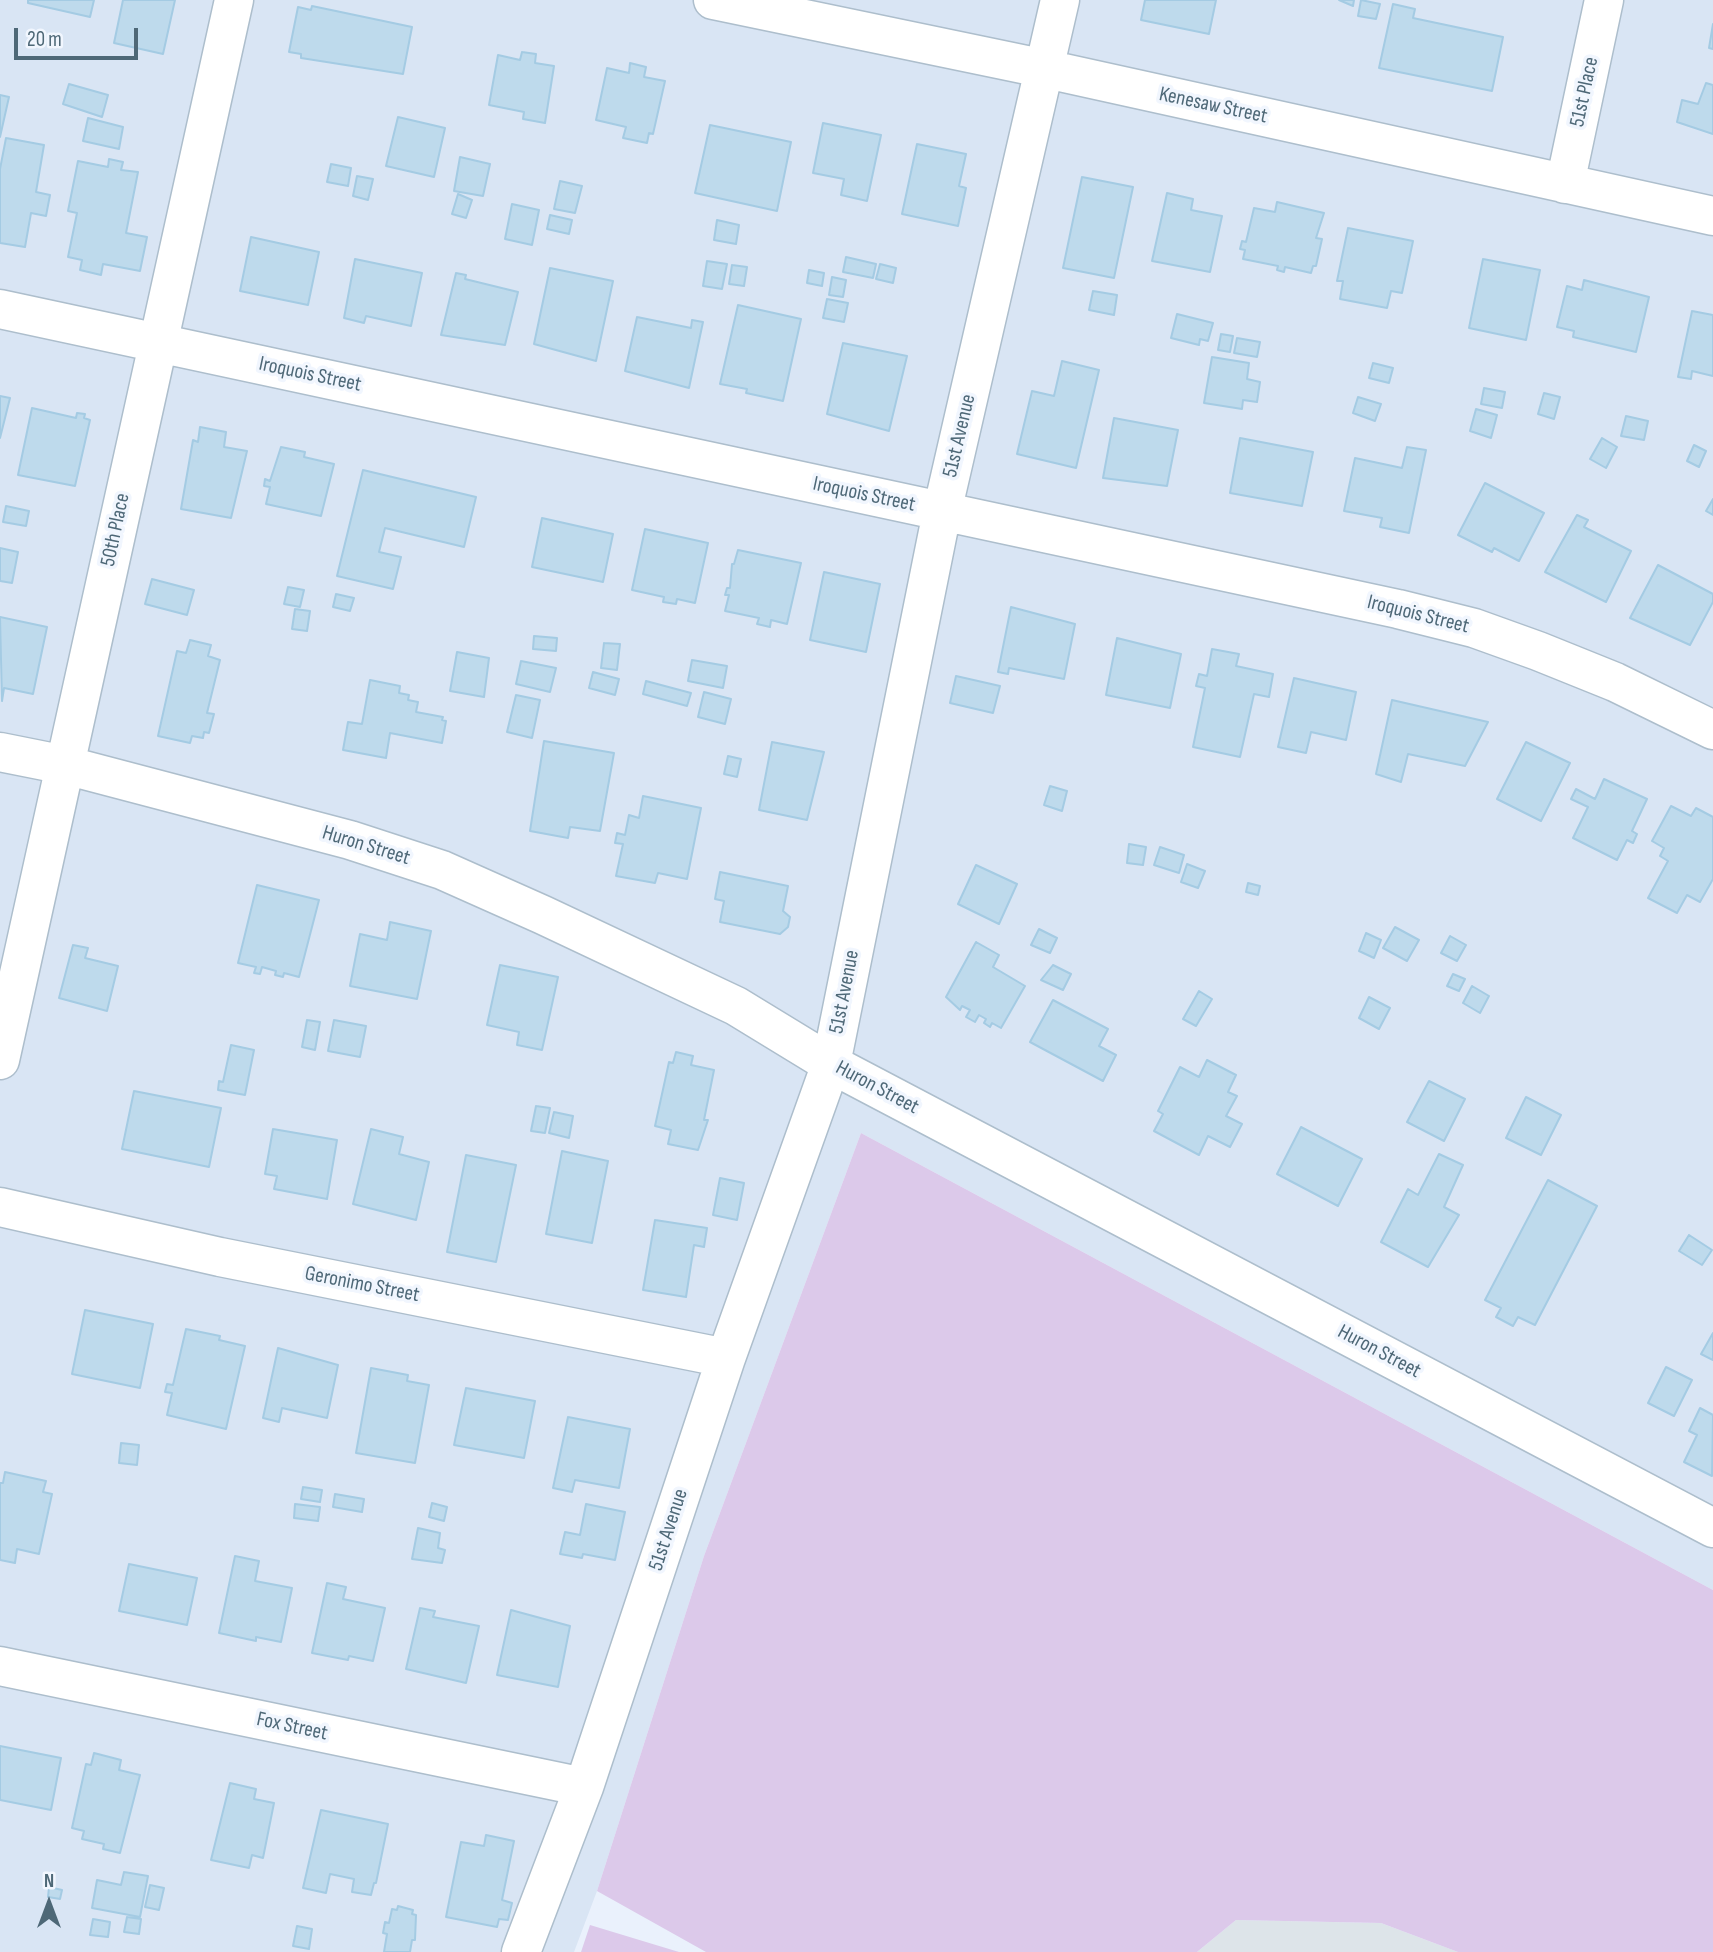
<!DOCTYPE html>
<html>
<head>
<meta charset="utf-8">
<style>
	body { margin:0 }
	#map { position:relative; width:1713px; height:1952px; overflow:hidden; background:#eaf1fc; font-family:"Sofia Sans Condensed",sans-serif }
	canvas { display:block }
	.north { position:absolute; left:14px; top:1868px; width:70px; height:70px; -webkit-text-stroke:5px #f1f6fe; paint-order:stroke; rotate:0deg; font-size:19px; font-weight:700; line-height:28px; text-align:center; color:#4e6877 }
	.north::after { content:''; display:block; margin:auto; width:24px; height:32px; background:#4e6877; clip-path:polygon(50% 0,100% 100%,50% 72%,0 100%) }
	.scale { position:absolute; left:14px; top:28px; width:124px; height:32px; box-sizing:border-box; border:4px solid #4e6877; border-top:0; padding-left:9px; font-size:21px; line-height:24px; white-space:nowrap; color:#4e6877; -webkit-text-stroke:5px #f1f6fe; paint-order:stroke }
</style>
</head>
<body>
<div id="map">
<canvas width="1713" height="1952"></canvas>
<div class="north">N</div>
<div class="scale">20 m</div>
</div>
<script>
const ctx = document.querySelector('canvas').getContext('2d');
ctx.lineJoin = 'round';
function fillPath(path, color) {
  ctx.fillStyle = color;
  ctx.fill(path, 'evenodd');
}
function shape(rows) {
  const path = new Path2D();
  for (const r of rows) {
    path.moveTo(r[0], r[1]);
    for (let i = 2; i < r.length; i += 2) path.lineTo(r[i], r[i + 1]);
  }
  return path;
}
function stroke(path, color, width, dash) {
  ctx.strokeStyle = color;
  ctx.lineWidth = width;
  ctx.lineCap = dash ? 'butt' : 'round';
  ctx.setLineDash(dash || []);
  ctx.stroke(path);
}
function label(font, color, halo, rows, align = 'center') {
  ctx.font = font + ' "Sofia Sans Condensed",sans-serif';
  ctx.lineWidth = 7;
  ctx.setLineDash([]);
  ctx.textBaseline = 'middle';
  ctx.strokeStyle = halo;
  ctx.fillStyle = color;
  for (const [text, x, y, turn = 0] of rows) {
    ctx.save();
    ctx.translate(x, y);
    ctx.rotate((+turn || 0) * Math.PI / 180);
    ctx.textAlign = isNaN(turn) ? turn : align;
    if (halo) ctx.strokeText(text, 0, 0);
    ctx.fillText(text, 0, 0);
    ctx.restore();
  }
}
fillPath(shape([
	[0,0,1713,0,1713,1590,861,1133,704,1556,597,1891,574,1952,0,1952]
]), '#d9e5f4');
fillPath(shape([
	[1236,1920,1381,1923,1458,1952,1197,1952]
]), '#dde4e9');
fillPath(shape([
	[861,1133,1713,1590,1713,1952,1458,1952,1381,1923,1236,1920,1197,1952,706,1952,597,1891,704,1556],
	[590,1925,679,1952,581,1952]
]), '#dcc9ea');
const building = shape([
	[28,0,94,0,90,17,28,3,28,0],
	[123,0,175,0,163,54,114,43,123,0],
	[1145,0,1216,0,1209,34,1141,20,1145,0],
	[1339,0,1354,0,1353,6,1339,0],
	[1361,0,1380,4,1376,19,1358,16,1361,0],
	[1393,4,1415,9,1413,18,1503,37,1492,91,1379,68,1393,4],
	[312,6,412,27,403,74,301,58,301,54,289,52,298,7,311,10,312,6],
	[1713,24,1713,49,1709,48,1713,24],
	[522,52,536,54,535,63,554,66,545,123,523,119,524,112,489,105,498,55,520,60,522,52],
	[630,63,646,67,644,77,665,81,653,134,649,133,647,143,623,138,626,127,596,120,607,68,629,73,630,63],
	[1706,83,1713,85,1713,134,1677,122,1682,100,1698,104,1706,83],
	[69,84,108,95,102,117,63,104,69,84],
	[0,95,9,97,0,137,0,95],
	[398,117,445,128,434,177,386,166,398,117],
	[88,118,123,127,119,149,83,141,88,118],
	[823,123,881,135,867,201,841,195,844,179,813,173,823,123],
	[710,125,791,142,777,211,695,193,710,125],
	[6,138,44,145,36,192,50,195,46,216,31,213,25,247,0,243,0,169,6,138],
	[917,144,966,154,959,186,966,188,958,226,902,214,917,144],
	[460,157,490,164,483,196,454,191,460,157],
	[109,159,123,162,121,170,138,172,126,233,147,237,140,271,103,264,101,275,80,270,82,260,68,257,77,213,68,211,78,161,108,167,109,159],
	[331,164,351,168,348,186,327,182,331,164],
	[357,176,373,179,368,200,353,196,357,176],
	[1082,177,1133,187,1114,278,1063,268,1082,177],
	[560,181,582,186,575,213,554,209,560,181],
	[1167,193,1193,199,1191,210,1222,216,1210,272,1152,261,1167,193],
	[458,194,472,200,466,218,452,214,458,194],
	[1277,202,1324,213,1316,238,1322,239,1316,266,1313,266,1311,273,1285,267,1284,272,1277,270,1278,266,1243,259,1245,250,1240,249,1242,241,1246,242,1254,208,1275,212,1277,202],
	[512,204,539,210,532,245,505,239,512,204],
	[550,215,572,220,569,234,547,229,550,215],
	[717,220,739,225,736,244,714,240,717,220],
	[1348,228,1413,241,1402,293,1391,291,1387,308,1340,299,1343,281,1337,281,1348,228],
	[251,237,319,252,308,305,240,291,251,237],
	[846,257,876,264,873,278,843,272,846,257],
	[355,259,422,273,411,326,366,316,364,323,344,318,355,259],
	[1483,259,1540,270,1526,340,1469,328,1483,259],
	[707,261,727,264,722,289,703,286,707,261],
	[880,264,896,268,893,283,876,279,880,264],
	[732,265,747,267,744,286,729,284,732,265],
	[550,268,613,281,596,361,534,344,550,268],
	[809,270,824,273,822,286,807,283,809,270],
	[456,273,466,275,465,279,518,292,505,345,441,335,456,273],
	[832,277,846,280,843,297,829,295,832,277],
	[1584,280,1649,297,1636,352,1573,337,1574,331,1557,327,1567,286,1582,290,1584,280],
	[1093,291,1117,295,1114,315,1089,310,1093,291],
	[827,299,848,303,844,322,823,318,827,299],
	[738,305,801,319,783,401,746,393,747,389,720,384,738,305],
	[1692,311,1713,315,1713,376,1692,371,1691,379,1678,377,1692,311],
	[1177,314,1213,323,1208,341,1200,339,1199,345,1171,338,1177,314],
	[637,317,691,328,692,320,703,322,689,388,625,371,637,317],
	[1221,334,1233,336,1230,352,1218,350,1221,334],
	[1237,338,1260,342,1257,357,1234,353,1237,338],
	[843,343,907,356,889,431,827,414,843,343],
	[1212,357,1249,363,1247,379,1260,382,1257,402,1243,400,1242,409,1204,403,1212,357],
	[1062,361,1099,370,1076,468,1017,454,1032,391,1054,396,1062,361],
	[1373,363,1393,368,1389,383,1369,378,1373,363],
	[1484,388,1505,392,1502,408,1481,404,1484,388],
	[1544,393,1560,397,1554,419,1538,414,1544,393],
	[0,396,10,398,0,438,0,396],
	[1358,397,1381,404,1375,421,1353,413,1358,397],
	[32,408,76,418,77,413,85,414,84,418,90,420,75,486,18,475,32,408],
	[1476,409,1497,415,1491,438,1470,431,1476,409],
	[1626,416,1648,421,1644,440,1621,436,1626,416],
	[1114,418,1178,430,1167,486,1103,478,1114,418],
	[200,427,226,432,224,447,247,451,231,518,181,509,193,440,198,442,200,427],
	[1240,438,1313,452,1302,506,1230,493,1240,438],
	[1602,438,1617,447,1606,468,1590,459,1602,438],
	[1694,445,1706,451,1699,467,1687,461,1694,445],
	[281,447,305,452,304,457,334,464,321,516,266,504,270,487,264,486,265,479,270,481,281,447],
	[1407,447,1426,450,1409,533,1380,527,1382,518,1344,511,1355,458,1402,468,1407,447],
	[363,470,476,497,464,547,385,528,379,552,401,557,393,589,337,576,363,470],
	[1485,483,1544,513,1519,561,1494,548,1492,552,1458,535,1485,483],
	[1713,499,1713,515,1706,511,1713,499],
	[6,506,29,511,26,526,3,522,6,506],
	[1577,515,1588,520,1584,527,1631,551,1606,602,1545,572,1577,515],
	[542,518,613,534,603,582,532,567,542,518],
	[645,529,708,543,695,603,677,599,676,604,663,602,664,597,632,590,645,529],
	[0,548,18,552,12,583,0,581,0,548],
	[738,550,801,563,787,624,771,620,770,627,757,624,759,618,725,611,729,595,725,595,727,588,730,588,732,564,734,564,738,550],
	[1658,565,1713,594,1713,602,1690,645,1630,618,1658,565],
	[824,572,880,584,866,652,810,640,824,572],
	[152,579,194,590,187,615,145,604,152,579],
	[288,587,304,590,300,607,284,604,288,587],
	[336,594,354,598,350,611,333,607,336,594],
	[1011,607,1075,624,1064,679,1009,668,1008,674,998,672,1011,607],
	[295,609,310,611,307,631,292,629,295,609],
	[0,617,47,627,33,694,4,688,2,701,0,617],
	[534,636,557,638,556,651,533,649,534,636],
	[1117,638,1181,654,1170,708,1106,695,1117,638],
	[190,640,211,645,208,656,220,660,207,713,214,714,209,733,204,732,203,738,192,736,190,743,158,736,177,651,186,653,190,640],
	[604,643,620,644,617,670,601,668,604,643],
	[1212,649,1239,654,1236,666,1273,674,1269,697,1254,694,1240,757,1193,747,1205,688,1196,686,1199,674,1207,676,1212,649],
	[457,652,489,658,484,697,450,691,457,652],
	[692,660,727,666,723,688,688,681,692,660],
	[521,661,556,668,550,692,516,684,521,661],
	[593,672,619,679,615,695,589,688,593,672],
	[956,676,1000,686,993,713,950,703,956,676],
	[1294,678,1356,692,1346,740,1311,732,1306,753,1278,747,1294,678],
	[370,680,400,686,399,693,409,695,408,700,418,702,416,712,443,717,442,720,446,721,442,743,390,733,386,758,343,750,348,722,362,724,370,680],
	[646,681,691,693,687,706,643,694,646,681],
	[704,692,731,699,725,724,698,717,704,692],
	[516,695,540,700,532,738,507,732,516,695],
	[1392,700,1488,722,1465,766,1408,754,1401,782,1376,774,1392,700],
	[544,741,614,753,600,831,570,827,568,838,530,831,544,741],
	[772,742,824,752,807,820,759,810,772,742],
	[1526,742,1570,763,1541,821,1497,799,1526,742],
	[728,756,741,759,737,777,724,774,728,756],
	[1604,779,1647,799,1632,831,1637,834,1633,843,1627,840,1617,860,1573,838,1588,807,1571,799,1576,789,1595,799,1604,779],
	[1050,786,1067,791,1062,811,1044,805,1050,786],
	[643,796,701,808,687,879,658,873,655,883,616,876,623,844,615,843,617,833,625,835,629,815,639,818,643,796],
	[1671,806,1691,816,1696,808,1713,817,1713,879,1700,902,1687,895,1677,913,1648,898,1668,861,1660,856,1664,848,1652,841,1671,806],
	[1129,844,1146,847,1143,865,1127,863,1129,844],
	[1160,847,1184,855,1179,873,1154,865,1160,847],
	[1187,864,1205,871,1198,888,1181,882,1187,864],
	[976,865,1017,884,999,924,958,904,976,865],
	[720,872,788,886,783,911,790,917,788,927,780,934,720,922,724,901,715,899,720,872],
	[1248,883,1260,886,1258,895,1246,892,1248,883],
	[257,885,319,900,299,977,284,973,283,977,275,975,276,971,262,967,260,974,254,973,256,967,238,963,257,885],
	[390,922,431,931,417,999,350,986,360,934,387,940,390,922],
	[1395,927,1419,940,1407,961,1383,948,1395,927],
	[1039,929,1057,938,1050,953,1031,945,1039,929],
	[1366,933,1381,940,1374,958,1359,951,1366,933],
	[1450,936,1466,945,1457,961,1441,953,1450,936],
	[976,942,999,955,993,967,1025,986,1001,1028,992,1023,990,1027,984,1023,986,1019,979,1015,975,1022,966,1017,970,1010,962,1006,960,1010,946,997,976,942],
	[73,945,88,948,85,958,118,966,107,1011,59,998,73,945],
	[500,965,558,977,542,1050,517,1045,519,1032,487,1025,500,965],
	[1053,965,1071,974,1063,990,1041,980,1053,965],
	[1453,974,1465,979,1459,991,1447,986,1453,974],
	[1472,986,1489,996,1480,1013,1463,1003,1472,986],
	[1199,991,1212,999,1196,1026,1183,1019,1199,991],
	[1369,997,1390,1008,1379,1029,1359,1018,1369,997],
	[1053,1000,1108,1029,1099,1046,1116,1055,1103,1081,1030,1042,1053,1000],
	[307,1020,320,1022,315,1050,302,1047,307,1020],
	[334,1020,366,1026,360,1057,328,1051,334,1020],
	[231,1045,254,1050,245,1095,218,1090,219,1081,223,1082,231,1045],
	[676,1052,693,1056,691,1065,714,1070,704,1120,708,1120,698,1150,668,1144,671,1130,655,1126,669,1062,673,1063,676,1052],
	[1207,1060,1236,1075,1228,1092,1237,1096,1226,1116,1242,1124,1230,1147,1208,1136,1199,1155,1154,1131,1163,1114,1158,1111,1180,1067,1199,1077,1207,1060],
	[1429,1081,1465,1099,1444,1141,1407,1122,1429,1081],
	[134,1091,221,1108,209,1167,122,1149,134,1091],
	[1526,1097,1561,1115,1541,1155,1506,1138,1526,1097],
	[536,1106,550,1108,545,1133,531,1131,536,1106],
	[554,1112,573,1116,569,1138,549,1133,554,1112],
	[1301,1127,1362,1159,1338,1206,1277,1174,1301,1127],
	[273,1129,337,1140,327,1199,274,1189,277,1176,265,1174,273,1129],
	[371,1129,403,1137,399,1154,429,1162,416,1220,353,1204,371,1129],
	[562,1151,608,1161,592,1243,546,1234,562,1151],
	[1439,1154,1463,1165,1444,1207,1459,1215,1428,1267,1381,1242,1408,1189,1418,1195,1439,1154],
	[466,1155,516,1165,496,1262,447,1252,466,1155],
	[720,1178,744,1183,737,1220,713,1215,720,1178],
	[1548,1180,1597,1206,1535,1325,1518,1317,1513,1326,1496,1317,1501,1308,1485,1300,1548,1180],
	[655,1220,707,1228,704,1247,694,1245,686,1297,643,1290,655,1220],
	[1689,1235,1712,1250,1702,1265,1679,1251,1689,1235],
	[85,1310,153,1324,140,1388,72,1374,85,1310],
	[186,1329,220,1336,219,1340,245,1346,226,1429,167,1415,172,1393,165,1392,167,1384,173,1385,186,1329],
	[1713,1333,1713,1360,1701,1354,1713,1333],
	[278,1348,338,1365,327,1418,282,1408,279,1422,263,1418,278,1348],
	[1666,1367,1692,1380,1674,1416,1648,1403,1666,1367],
	[371,1368,408,1375,407,1381,429,1385,415,1463,356,1453,371,1368],
	[466,1388,535,1401,524,1458,454,1445,466,1388],
	[1700,1408,1713,1415,1712,1476,1684,1462,1697,1435,1689,1431,1700,1408],
	[568,1417,630,1429,619,1488,575,1480,572,1492,553,1488,568,1417],
	[121,1443,139,1445,137,1465,119,1463,121,1443],
	[5,1472,46,1481,43,1492,52,1494,39,1554,17,1549,15,1563,0,1560,0,1483,3,1483,5,1472],
	[303,1487,322,1490,320,1502,301,1499,303,1487],
	[335,1494,364,1499,362,1512,333,1507,335,1494],
	[432,1503,447,1507,444,1521,429,1517,432,1503],
	[295,1504,320,1507,318,1521,294,1518,295,1504],
	[586,1504,625,1512,615,1560,583,1554,582,1558,560,1554,565,1532,580,1535,586,1504],
	[418,1528,440,1533,438,1548,445,1550,442,1563,412,1559,418,1528],
	[235,1556,259,1561,255,1581,292,1588,281,1642,256,1637,256,1641,219,1633,235,1556],
	[129,1564,197,1578,187,1625,119,1611,129,1564],
	[327,1583,346,1587,343,1599,385,1608,373,1661,349,1656,348,1660,312,1653,327,1583],
	[420,1608,435,1611,433,1617,479,1626,466,1683,406,1669,420,1608],
	[511,1610,570,1626,558,1687,497,1675,511,1610],
	[0,1746,61,1758,51,1810,0,1800,0,1746],
	[94,1753,121,1760,119,1770,140,1775,120,1853,103,1849,104,1844,82,1839,84,1831,72,1828,86,1764,91,1765,94,1753],
	[230,1783,256,1789,254,1799,274,1803,263,1858,252,1855,249,1868,211,1860,230,1783],
	[321,1810,388,1824,376,1883,374,1883,371,1895,352,1892,354,1879,330,1874,326,1893,303,1888,321,1810],
	[486,1835,514,1841,502,1900,512,1903,508,1920,499,1919,497,1927,446,1917,461,1842,484,1846,486,1835],
	[124,1872,148,1876,140,1917,92,1908,97,1880,121,1885,124,1872],
	[150,1885,164,1888,159,1910,145,1907,150,1885],
	[49,1887,62,1890,60,1899,48,1897,49,1887],
	[398,1906,413,1910,412,1914,416,1915,415,1940,412,1940,410,1952,384,1952,387,1934,383,1933,385,1922,389,1923,392,1909,397,1910,398,1906],
	[127,1917,141,1919,139,1934,124,1932,127,1917],
	[93,1919,110,1922,108,1937,90,1935,93,1919],
	[297,1926,312,1929,309,1949,293,1946,297,1926]
]);
fillPath(building, '#bedaec');
stroke(building, '#a4cbe3', 2);
const minor = shape([
	[713,0,1046,69,1713,216],
	[1565,184,1604,0],
	[0,309,1398,609,1474,628,1538,651,1615,682,1713,730],
	[0,752,65,765,350,840,442,870,543,915,736,1006,831,1064,1713,1528],
	[0,1060,234,0],
	[0,1207,220,1257,726,1358],
	[0,1666,584,1787],
	[521,1952,584,1787,726,1358,831,1064,942,512,1060,0]
]);
stroke(minor, '#adbecc', 41);
stroke(minor, '#fff', 38);
label('21px', '#4e6877', '#f1f6fe', [
	["51st Place",1585,92,-78],
	["Kenesaw Street",1213,106,12],
	["Iroquois Street",310,375,12],
	["51st Avenue",960,436,-77],
	["Iroquois Street",864,495,12],
	["50th Place",116,530,-78],
	["Iroquois Street",1418,615,14],
	["Huron Street",366,846,17],
	["51st Avenue",845,992,-79],
	["Huron Street",877,1088,28],
	["Geronimo Street",362,1285,11],
	["Huron Street",1379,1352,28],
	["51st Avenue",669,1530,-72],
	["Fox Street",292,1727,12]
]);
</script>
</body>
</html>
